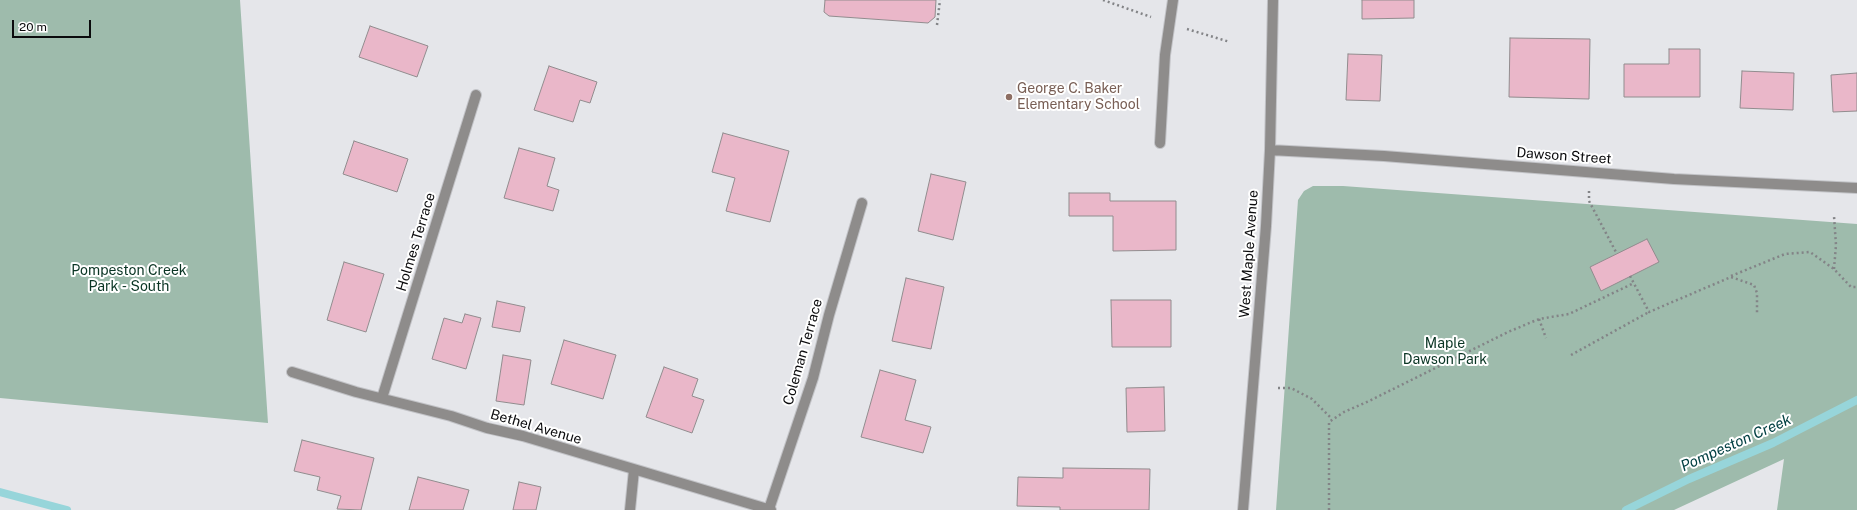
<!DOCTYPE html>
<html>
<head>
<meta charset="utf-8">
<style>
	body { margin:0 }
	#map { position:relative; width:1857px; height:510px; overflow:hidden; background:#e5e6ea; font-family:"Public Sans",sans-serif }
	canvas { display:block }
	.scale { position:absolute; left:12px; top:20px; width:79px; height:18px; box-sizing:border-box; border:2px solid #0b0b0d; border-top:0; padding-left:5px; font-size:12px; line-height:14px; white-space:nowrap; color:#0b0b0d; -webkit-text-stroke:3px #fff; paint-order:stroke }
</style>
</head>
<body>
<div id="map">
<canvas width="1857" height="510"></canvas>
<div class="scale">20 m</div>
</div>
<script>
const ctx = document.querySelector('canvas').getContext('2d');
ctx.lineJoin = 'round';
function fillPath(path, color) {
  ctx.fillStyle = color;
  ctx.fill(path, 'evenodd');
}
function shape(rows) {
  const path = new Path2D();
  for (const r of rows) {
    path.moveTo(r[0], r[1]);
    for (let i = 2; i < r.length; i += 2) path.lineTo(r[i], r[i + 1]);
  }
  return path;
}
function stroke(path, color, width, dash) {
  ctx.strokeStyle = color;
  ctx.lineWidth = width;
  ctx.lineCap = dash ? 'butt' : 'round';
  ctx.setLineDash(dash || []);
  ctx.stroke(path);
}
function label(font, color, halo, rows, align = 'center') {
  ctx.font = font + ' "Public Sans",sans-serif';
  ctx.lineWidth = 4;
  ctx.setLineDash([]);
  ctx.textBaseline = 'middle';
  ctx.strokeStyle = halo;
  ctx.fillStyle = color;
  for (const [text, x, y, turn = 0] of rows) {
    ctx.save();
    ctx.translate(x, y);
    ctx.rotate((+turn || 0) * Math.PI / 180);
    ctx.textAlign = isNaN(turn) ? turn : align;
    if (halo) ctx.strokeText(text, 0, 0);
    ctx.fillText(text, 0, 0);
    ctx.restore();
  }
}
fillPath(shape([
	[0,0,240,0,268,423,0,398],
	[1313,186,1343,186,1857,224,1857,510,1777,510,1784,459,1674,510,1276,510,1298,200,1304,191]
]), '#9ebbac');
stroke(shape([
	[0,492,67,510],
	[1626,510,1689,479,1773,443,1857,400]
]), '#97d5da', 8);
const building = shape([
	[825,0,936,0,935,17,928,23,829,16,824,12,825,0],
	[1362,0,1414,0,1414,18,1362,19,1362,0],
	[370,26,428,46,417,77,359,57,370,26],
	[1510,38,1590,39,1589,99,1509,97,1510,38],
	[1669,49,1700,49,1700,97,1624,97,1624,64,1669,64,1669,49],
	[1348,54,1382,55,1380,101,1346,100,1348,54],
	[549,66,597,82,590,103,580,100,573,122,534,110,549,66],
	[1742,71,1794,73,1793,110,1740,108,1742,71],
	[1857,73,1857,111,1833,112,1831,75,1857,73],
	[723,133,789,151,770,222,726,211,735,178,712,172,723,133],
	[354,141,408,159,397,192,343,174,354,141],
	[519,148,555,158,547,186,559,190,553,211,504,198,519,148],
	[931,174,966,182,953,240,918,231,931,174],
	[1069,193,1110,193,1110,201,1176,201,1176,250,1113,251,1113,216,1069,216,1069,193],
	[1647,239,1659,262,1601,291,1590,267,1647,239],
	[344,262,384,274,366,332,327,320,344,262],
	[906,278,944,287,931,349,892,341,906,278],
	[1111,300,1171,300,1171,347,1112,347,1111,300],
	[497,301,525,307,520,332,492,327,497,301],
	[465,314,481,318,466,369,432,359,444,318,462,323,465,314],
	[564,340,616,355,603,399,551,384,564,340],
	[503,355,531,360,524,405,496,401,503,355],
	[664,367,698,379,692,396,704,400,692,433,646,417,664,367],
	[880,370,916,380,905,420,931,427,923,453,861,437,880,370],
	[1164,387,1165,431,1127,432,1126,388,1164,387],
	[302,440,374,458,361,510,337,509,341,496,317,490,320,477,294,471,302,440],
	[1063,468,1150,469,1149,510,1060,510,1060,507,1017,506,1018,477,1063,478,1063,468],
	[418,477,469,490,463,510,409,510,418,477],
	[519,482,541,487,536,510,513,510,519,482]
]);
fillPath(building, '#eab7c9');
stroke(building, '#918c8e', 1);
const service = shape([
	[1160,143,1165,55,1173,0]
]);
const minor = shape([
	[1270,150,1384,156,1674,179,1857,188],
	[292,372,356,392,451,416,487,428,523,436,771,510],
	[382,398,476,95],
	[769,509,813,378,829,315,862,203],
	[630,510,634,470],
	[1243,510,1266,226,1270,150,1273,0]
]);
stroke(service, '#c2c3c7', 12);
stroke(minor, '#c2c3c7', 12);
stroke(shape([
	[1103,0,1151,17],
	[937,25,940,0],
	[1187,29,1230,42],
	[1589,191,1589,201,1617,254],
	[1834,269,1836,245,1834,216],
	[1630,276,1649,312,1731,277,1754,285,1757,293,1757,315],
	[1731,276,1785,254,1810,252,1834,269,1851,287,1857,287],
	[1539,319,1546,338],
	[1571,355,1649,312],
	[1278,388,1291,388,1312,399,1332,419],
	[1329,510,1329,422,1344,412,1369,401,1508,332,1539,319,1569,314,1634,283]
]), '#838487', 2.5, [2, 3]);
stroke(service, '#8e8c8b', 10);
stroke(minor, '#8e8c8b', 10);
for (const [x, y, r, color] of [
	[1009,97,4,"#8d6e63"]
]) {
  const dot = new Path2D();
  dot.arc(x, y, r, 0, 2 * Math.PI);
  ctx.fillStyle = color;
  ctx.fill(dot);
  stroke(dot, '#fff', 1.5);
}
label('14px', '#785e54', '#fff', [
	["George C. Baker",1017,89],
	["Elementary School",1017,105]
], 'left');
label('14px', '#0b0b0d', '#fff', [
	["Dawson Street",1564,156,4],
	["Holmes Terrace",416,242,-73],
	["West Maple Avenue",1249,254,-86],
	["Coleman Terrace",803,352,-74],
	["Bethel Avenue",536,427,16]
]);
label('14px', '#0a3524', '#fff', [
	["Pompeston Creek",129,271],
	["Park - South",129,287],
	["Maple",1445,344],
	["Dawson Park",1445,360]
]);
label('italic 15px', '#034043', '#fff', [
	["Pompeston Creek",1736,443,-24]
]);
</script>
</body>
</html>
